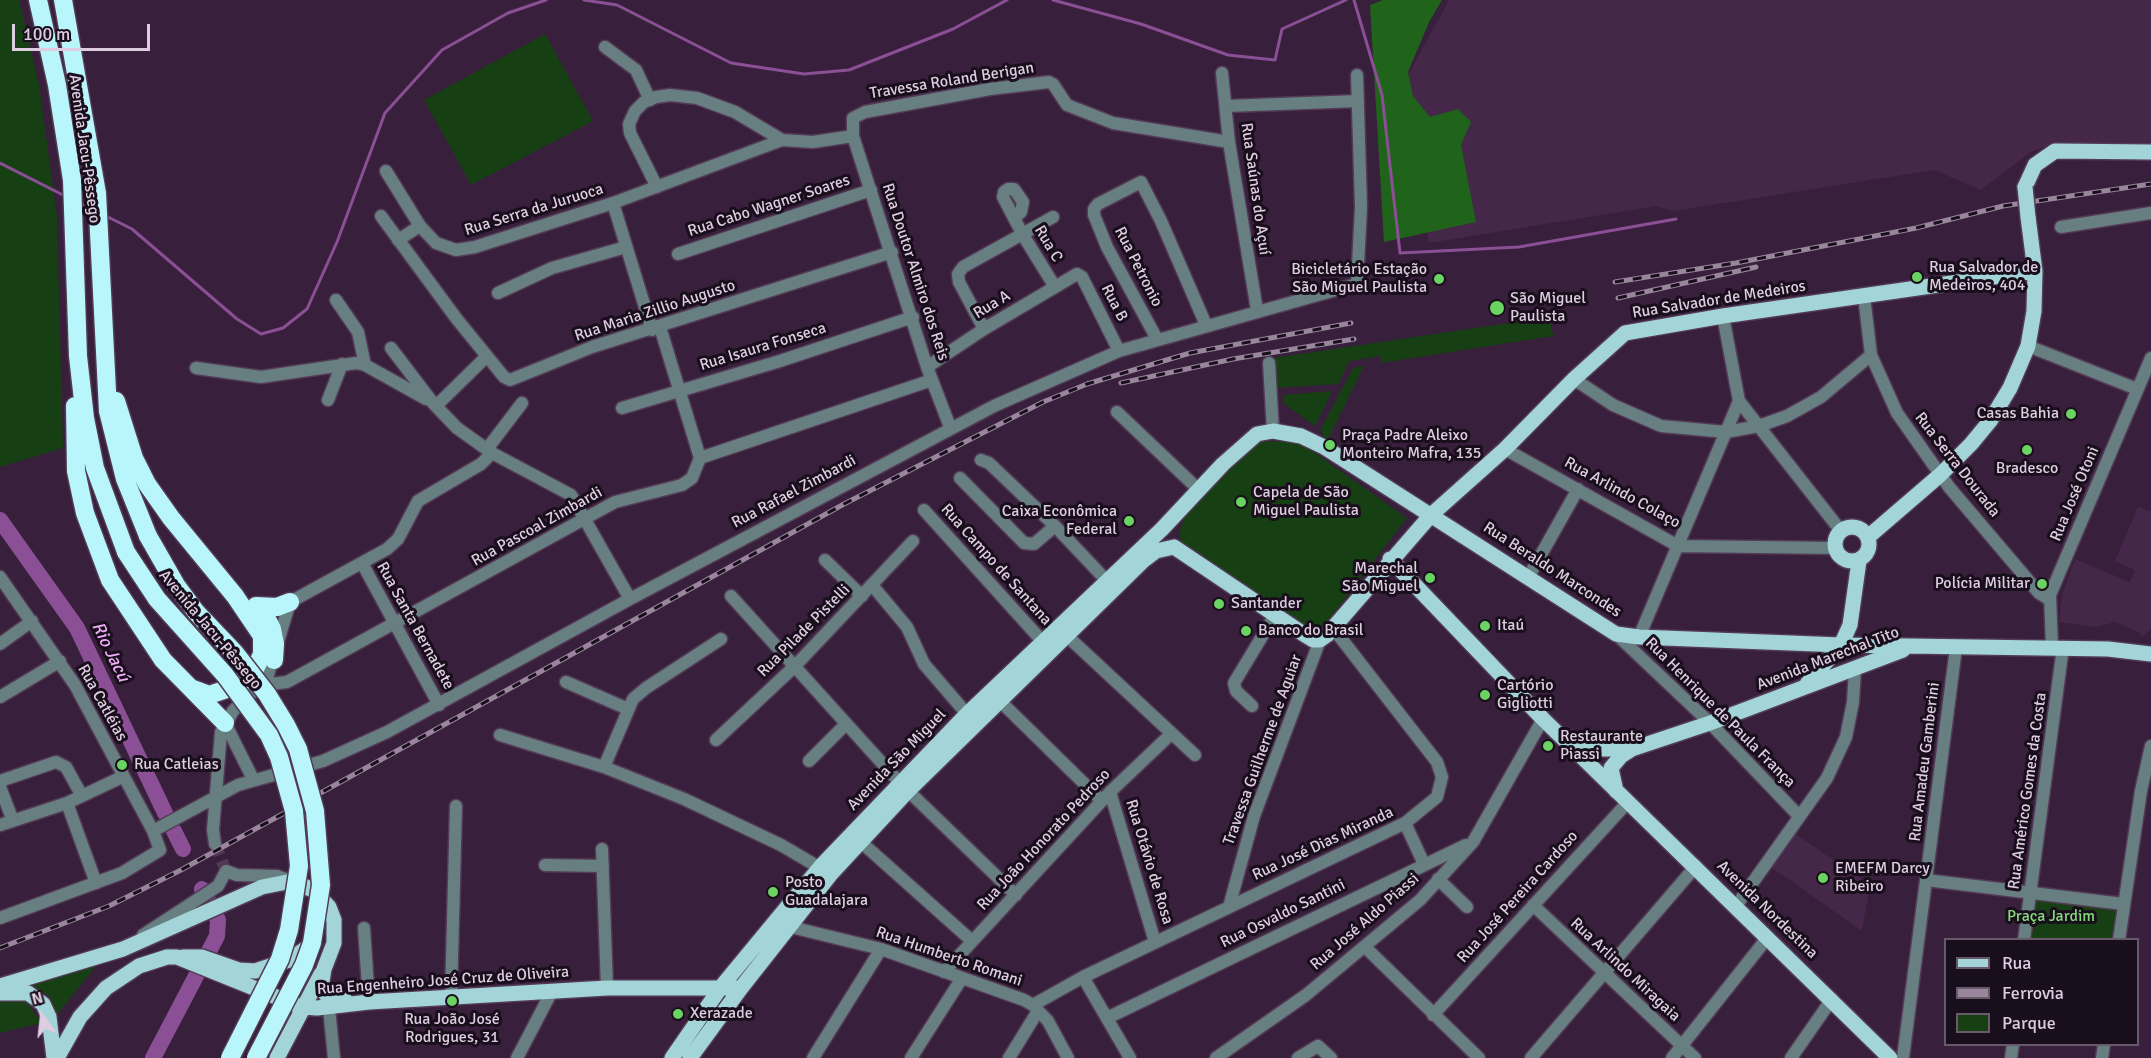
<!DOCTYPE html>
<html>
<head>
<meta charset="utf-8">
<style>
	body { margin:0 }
	#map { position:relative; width:2151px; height:1058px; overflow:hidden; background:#381f3c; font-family:Signika,sans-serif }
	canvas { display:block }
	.legend { position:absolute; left:1944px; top:938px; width:195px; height:108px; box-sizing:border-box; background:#190e1b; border:2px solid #685a6a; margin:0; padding:8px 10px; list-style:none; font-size:18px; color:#decde0 }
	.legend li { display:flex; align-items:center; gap:12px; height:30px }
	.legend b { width:30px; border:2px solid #685a6a }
	.north { position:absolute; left:12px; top:986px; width:60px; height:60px; -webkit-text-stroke:4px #190e1b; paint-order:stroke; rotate:345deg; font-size:16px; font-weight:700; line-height:24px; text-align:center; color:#decde0 }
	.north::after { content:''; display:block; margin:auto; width:21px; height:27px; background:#decde0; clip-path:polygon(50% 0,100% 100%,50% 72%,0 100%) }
	.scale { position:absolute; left:12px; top:24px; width:138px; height:27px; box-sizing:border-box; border:3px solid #decde0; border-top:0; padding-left:8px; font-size:18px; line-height:21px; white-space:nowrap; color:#decde0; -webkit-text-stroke:4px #190e1b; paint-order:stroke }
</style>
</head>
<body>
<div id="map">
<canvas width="2151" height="1058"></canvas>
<ul class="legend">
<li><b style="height:8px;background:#a2d4d8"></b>Rua</li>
<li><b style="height:8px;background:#99859c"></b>Ferrovia</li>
<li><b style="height:16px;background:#163f13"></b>Parque</li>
</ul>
<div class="north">N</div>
<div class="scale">100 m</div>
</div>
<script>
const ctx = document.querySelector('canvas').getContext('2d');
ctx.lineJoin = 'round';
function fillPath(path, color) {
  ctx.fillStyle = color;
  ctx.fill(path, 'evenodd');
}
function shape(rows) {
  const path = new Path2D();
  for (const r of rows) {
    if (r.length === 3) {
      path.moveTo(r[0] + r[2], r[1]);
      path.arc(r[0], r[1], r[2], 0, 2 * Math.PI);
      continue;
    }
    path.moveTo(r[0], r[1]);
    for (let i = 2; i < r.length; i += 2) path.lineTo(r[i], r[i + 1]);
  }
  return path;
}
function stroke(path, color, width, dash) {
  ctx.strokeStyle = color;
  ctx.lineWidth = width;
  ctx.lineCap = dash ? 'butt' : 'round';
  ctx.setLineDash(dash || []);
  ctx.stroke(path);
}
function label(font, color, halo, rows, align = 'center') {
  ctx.font = font + ' Signika,sans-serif';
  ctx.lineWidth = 6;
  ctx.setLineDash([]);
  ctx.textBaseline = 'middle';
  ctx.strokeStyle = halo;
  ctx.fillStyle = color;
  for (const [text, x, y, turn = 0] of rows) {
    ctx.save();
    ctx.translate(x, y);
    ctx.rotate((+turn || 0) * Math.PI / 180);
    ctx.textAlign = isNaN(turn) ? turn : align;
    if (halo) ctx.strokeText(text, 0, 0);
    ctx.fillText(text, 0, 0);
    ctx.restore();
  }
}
fillPath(shape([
	[1449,0,2151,0,2151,145,2138,147,2063,142,2032,151,1981,190,1934,170,1674,211,1656,206,1429,243,1401,88],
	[2138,507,2149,511,2151,508,2151,629,2142,637,2140,633,2115,622,2096,627,2059,622,2062,595,2075,559,2130,582,2135,570,2115,561],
	[1794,833,1870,885,1862,931,1771,867]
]), '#452749');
fillPath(shape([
	[0,0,19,0,39,85,57,217,63,448,0,467],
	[545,34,593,121,471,185,424,100],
	[1550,317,1553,336,1381,363,1381,356,1349,361,1338,384,1274,388,1273,358],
	[1364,366,1327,442,1320,430,1353,368],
	[1332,391,1315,426,1283,403,1284,395],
	[1280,441,1301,443,1407,518,1324,626,1314,629,1305,626,1181,541,1179,533,1186,513,1246,448,1261,442],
	[2030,891,2121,905,2117,939,2025,940],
	[97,965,56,1016,49,996,28,983],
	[19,997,28,1004,42,1023,0,1033,0,1000]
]), '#163f13');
fillPath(shape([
	[1383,0,1442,0,1429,22,1408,72,1413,96,1430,117,1458,109,1471,122,1461,145,1476,222,1384,242,1370,5]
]), '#20631b');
stroke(shape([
	[584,0,617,5,731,63,804,74,849,70,953,29,1007,0],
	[1053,0,1141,24,1228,55,1275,60,1282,29,1346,0],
	[1354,0,1382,95,1400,253,1519,247,1676,219],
	[0,163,65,196],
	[79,203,92,209],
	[106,216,132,229,237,319,261,334,283,328,307,309,337,242,385,113,442,50,508,13,546,0]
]), '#8b4f95', 3);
stroke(shape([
	[0,520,77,628,165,813],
	[174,831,183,849],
	[153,1058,217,936,218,920,202,889]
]), '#8b4f95', 16);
stroke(shape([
	[215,844,225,869]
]), '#513955', 12, [12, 6]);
const minor = shape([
	[605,47,636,70,650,100],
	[1222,73,1229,142,1257,310],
	[1227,106,1358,101],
	[386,171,420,226,436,243,456,250,475,247,613,203,782,140,813,142,853,136],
	[657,187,630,133,629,124,635,111,644,102,656,97,670,95,697,98,735,112,782,140],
	[613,203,652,330],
	[381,216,456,318,504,377,510,380,592,347,892,252],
	[1014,218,1021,212,1023,202,1014,189,1008,189,1004,192,1003,197,1014,218,1023,235,1055,287],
	[2061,227,2151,213],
	[398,240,420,226],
	[678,254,871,190],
	[498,293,552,268,626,247],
	[1864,296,1871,355,1897,413,1949,487,2039,593,2050,600],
	[336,300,358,332,365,365],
	[1723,316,1739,401,1841,531],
	[660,327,700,458],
	[984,329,959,282,958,274,963,267,1053,217],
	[1157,339,1107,247,1094,215,1094,209,1098,204,1141,182,1161,221,1206,325],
	[2028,346,2137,389],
	[391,348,433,403,457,428,492,453,571,495,630,599],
	[1269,363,1273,431],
	[927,367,984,329,1077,274,1082,277,1119,351],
	[196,368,261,377,356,363,365,365,426,399],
	[1574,379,1613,405,1661,426,1726,432,1759,426,1787,416,1821,397,1871,355],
	[328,400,342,364],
	[436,406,487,356],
	[622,408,780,361,913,317],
	[1117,412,1199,490],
	[950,427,927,367,853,136,853,118,865,112,990,89,1049,82,1053,84,1067,105,1113,123,1229,142],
	[487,449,522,403],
	[1505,449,1678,546,1835,548],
	[981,460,989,463,1055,526,1107,581],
	[960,478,1024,543,1034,544,1055,526],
	[924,510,1043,642],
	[825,560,862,596],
	[362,563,439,705],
	[1529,576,1578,489],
	[0,577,75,685,153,831,160,850,122,873,0,918],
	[872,585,907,627,924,664,967,714],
	[731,596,900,783,1016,895],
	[1616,634,1710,723,1799,816],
	[1066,635,1195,755],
	[1639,637,1739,401],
	[0,644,32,621],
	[2052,647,2050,595,2151,358],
	[566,682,628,709],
	[261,685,287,682,615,502,682,485,692,478,700,458,932,380],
	[0,697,60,661],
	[999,700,1102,801],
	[1252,706,1236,691,1234,683,1275,615],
	[225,723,253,779],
	[500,735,604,767,684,799,781,845,827,872],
	[716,740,795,666,913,541],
	[809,761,846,724],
	[604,767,633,699,646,688,721,639],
	[0,781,56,762,66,767,82,796],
	[0,787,13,821],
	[1110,792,1155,942],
	[67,803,96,883],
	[1405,823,1424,864],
	[0,825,67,803,122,777],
	[153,831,238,785,323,761,387,732,630,599,994,406,1119,351,1357,284,1361,207,1357,75],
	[861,842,972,941],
	[215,844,213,830,221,732,233,711,267,678,290,602,387,549,398,539,418,501,481,464,492,453],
	[602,849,607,988],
	[545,865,603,866],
	[226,871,237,875,277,876,291,881],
	[1438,879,1467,907],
	[1926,880,2123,904],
	[1533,905,1695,1058],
	[1736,906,1827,778,1846,737,1853,702,1855,669],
	[1229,907,1254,816,1320,640],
	[791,927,881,949,1024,1000,1033,1005,1048,1021,1068,1058],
	[364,928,369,1002],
	[143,935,218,886,226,871],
	[2024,940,2063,647],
	[2119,940,2141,791,2151,746],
	[1365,947,1479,1058],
	[944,972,1110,792,1171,734],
	[1083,977,1130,1058],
	[451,997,456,806],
	[1033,1005,1083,977,1405,823,1437,797,1442,777,1437,762,1333,628],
	[329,1008,334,1058],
	[1433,1015,1628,802],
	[1107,1018,1466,845],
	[517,1058,552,991],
	[813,1058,881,949],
	[911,1058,962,978],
	[1009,1058,1038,1011],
	[1216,1058,1306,995,1420,900,1473,842,1543,719],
	[1298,1058,1318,1046,1331,1058],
	[1531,1058,1696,866],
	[1672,1058,1768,937],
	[1791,1058,1832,999],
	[1903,1058,1956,648],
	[2011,1058,2013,1044],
	[2102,1058,2104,1044]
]);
const major = shape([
	[2025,187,2035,165,2055,151,2151,152],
	[1852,544,17],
	[1868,537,1940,475,1971,444,1990,421,2010,388,2028,346,2034,311,2035,271,2028,217],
	[1174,547,1305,635,1313,640,1320,640,1327,635,1431,515,1505,449,1574,379,1625,333,1723,316,2035,271],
	[1390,559,1543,719,1890,1058],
	[1807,684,1841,645,1850,625,1859,561],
	[1569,738,1599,749,1632,749,1710,723,1903,650],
	[1616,791,1611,768,1621,756,1632,749],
	[183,957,202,957,239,970,255,971,289,960,314,943],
	[0,986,123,949,262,887,292,881,313,890,329,907,334,920,334,943,324,969,321,988,328,997,345,1000],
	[0,993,28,993,43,1004,49,1017,54,1058],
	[57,1058,80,1017,106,988,139,966,167,957,177,957,301,1007,317,1008,369,1002,607,988,741,988],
	[277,1058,321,974],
	[672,1058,721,987,821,866,967,714,1162,529,1223,464,1257,434,1273,431,1301,436,1324,447,1616,634,1639,637,1841,645,2108,649,2151,654],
	[690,1058,741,988,830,875,908,791,1144,560,1156,551,1174,547]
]);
const highway = shape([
	[38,0,57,85,72,180,78,356,85,418,95,468,126,552],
	[63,0,97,193,108,411,125,479,148,536],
	[116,401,134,458,147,484,171,518,235,596,262,636,262,654,256,667,247,679,233,687,209,695,193,689],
	[75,406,76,471,85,513,110,580,163,660,225,723],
	[256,606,277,607,290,602],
	[266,617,272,629,275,644,274,660]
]);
stroke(minor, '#533b56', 15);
stroke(major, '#533b56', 18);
stroke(highway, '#533b56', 21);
stroke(minor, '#677f81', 12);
stroke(major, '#a2d4d8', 15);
stroke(highway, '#b9f6fb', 18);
const rail = shape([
	[1615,282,1736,263,1916,228,2003,206,2151,184],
	[1618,298,1756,267],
	[1121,383,1233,359,1354,339],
	[0,948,109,906,181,870,844,504,1043,402,1087,384,1190,353,1351,323]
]);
stroke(rail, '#99859c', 5);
stroke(rail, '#190e1b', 3, [9]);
const majorBridge = shape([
	[2025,187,2028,217]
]);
const highwayBridge = shape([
	[148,536,176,585,196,612,235,653,267,694,286,725,298,749,315,811,321,885,312,943,304,965,256,1058],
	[126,552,157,599,225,675,269,735,279,757,294,811,299,866,289,930,280,959,230,1058]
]);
stroke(majorBridge, '#533b56', 18, []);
stroke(highwayBridge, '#533b56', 21, []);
stroke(majorBridge, '#a2d4d8', 15);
stroke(highwayBridge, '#b9f6fb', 18);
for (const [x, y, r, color] of [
	[1917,277,6,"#6bd362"],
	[1439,279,6,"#6bd362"],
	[1497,308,8,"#6bd362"],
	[2071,414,6,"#6bd362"],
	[1330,445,6,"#6bd362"],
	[2027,450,6,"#6bd362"],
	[1241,502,6,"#6bd362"],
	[1129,521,6,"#6bd362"],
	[1430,578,6,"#6bd362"],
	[2042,584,6,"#6bd362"],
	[1219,604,6,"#6bd362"],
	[1485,626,6,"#6bd362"],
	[1246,631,6,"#6bd362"],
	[1485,695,6,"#6bd362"],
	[1548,746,6,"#6bd362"],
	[122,765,6,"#6bd362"],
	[1823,878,6,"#6bd362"],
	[773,892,6,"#6bd362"],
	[452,1001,6,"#6bd362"],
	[678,1014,6,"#6bd362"]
]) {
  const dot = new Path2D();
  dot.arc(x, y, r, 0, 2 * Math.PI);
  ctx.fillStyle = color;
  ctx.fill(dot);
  stroke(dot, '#190e1b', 2);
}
label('16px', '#decde0', '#190e1b', [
	["Travessa Roland Berigan",952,81,-9],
	["Avenida Jacu-Pêssego",84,149,82],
	["Rua Saúnas do Açuí",1255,189,82],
	["Rua Cabo Wagner Soares",769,206,-18],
	["Rua Serra da Juruoca",534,210,-17],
	["Rua C",1048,244,59],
	["Rua Petronio",1138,267,63],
	["Rua Doutor Almiro dos Reis",915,272,72],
	["Rua Salvador de Medeiros",1719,300,-9],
	["Rua B",1114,303,63],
	["Rua A",992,305,-31],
	["Rua Maria Zillio Augusto",655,311,-18],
	["Rua Isaura Fonseca",763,347,-17],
	["Rua Serra Dourada",1957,465,52],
	["Rua Rafael Zimbardi",794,492,-28],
	["Rua Arlindo Colaço",1622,493,29],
	["Rua José Otoni",2075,494,-67],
	["Rua Pascoal Zimbardi",537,527,-29],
	["Rua Campo de Santana",996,565,48],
	["Rua Beraldo Marcondes",1552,570,33],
	["Rua Santa Bernadete",415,626,61],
	["Avenida Jacu-Pêssego",210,630,50],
	["Rua Pilade Pistelli",804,631,-45],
	["Avenida Marechal Tito",1828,659,-21],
	["Rua Catléias",102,703,61],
	["Rua Henrique de Paula França",1720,713,45],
	["Travessa Guilherme de Aguiar",1263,750,-70],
	["Avenida São Miguel",897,760,-46],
	["Rua Amadeu Gamberini",1925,762,-83],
	["Rua Américo Gomes da Costa",2028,791,-82],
	["Rua João Honorato Pedroso",1044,840,-47],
	["Rua José Dias Miranda",1323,844,-25],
	["Rua Otávio de Rosa",1149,862,73],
	["Rua José Pereira Cardoso",1518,897,-48],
	["Avenida Nordestina",1767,910,44],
	["Rua Osvaldo Santini",1283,914,-26],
	["Rua José Aldo Piassi",1365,922,-41],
	["Rua Humberto Romani",949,957,19],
	["Rua Arlindo Miragaia",1625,970,43],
	["Rua Engenheiro José Cruz de Oliveira",443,981,-4]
]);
label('16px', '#decde0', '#190e1b', [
	["Rua Salvador de",1929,268],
	["Medeiros, 404",1929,286],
	["Bicicletário Estação",1427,270,"right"],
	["São Miguel Paulista",1427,288,"right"],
	["São Miguel",1510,299],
	["Paulista",1510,317],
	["Casas Bahia",2059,414,"right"],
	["Praça Padre Aleixo",1342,436],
	["Monteiro Mafra, 135",1342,454],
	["Bradesco",2027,469,"center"],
	["Capela de São",1253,493],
	["Miguel Paulista",1253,511],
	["Caixa Econômica",1117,512,"right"],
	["Federal",1117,530,"right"],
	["Marechal",1418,569,"right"],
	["São Miguel",1418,587,"right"],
	["Polícia Militar",2030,584,"right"],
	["Santander",1231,604],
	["Itaú",1497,626],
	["Banco do Brasil",1258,631],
	["Cartório",1497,686],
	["Gigliotti",1497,704],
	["Restaurante",1560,737],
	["Piassi",1560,755],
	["Rua Catleias",134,765],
	["EMEFM Darcy",1835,869],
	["Ribeiro",1835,887],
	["Posto",785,883],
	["Guadalajara",785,901],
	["Xerazade",690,1014],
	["Rua João José",452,1020,"center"],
	["Rodrigues, 31",452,1038,"center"]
], 'left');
label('16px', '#84db7b', '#190e1b', [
	["Praça Jardim",2051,917]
]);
label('italic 18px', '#eeacf8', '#190e1b', [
	["Rio Jacú",110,652,64]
]);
</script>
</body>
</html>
